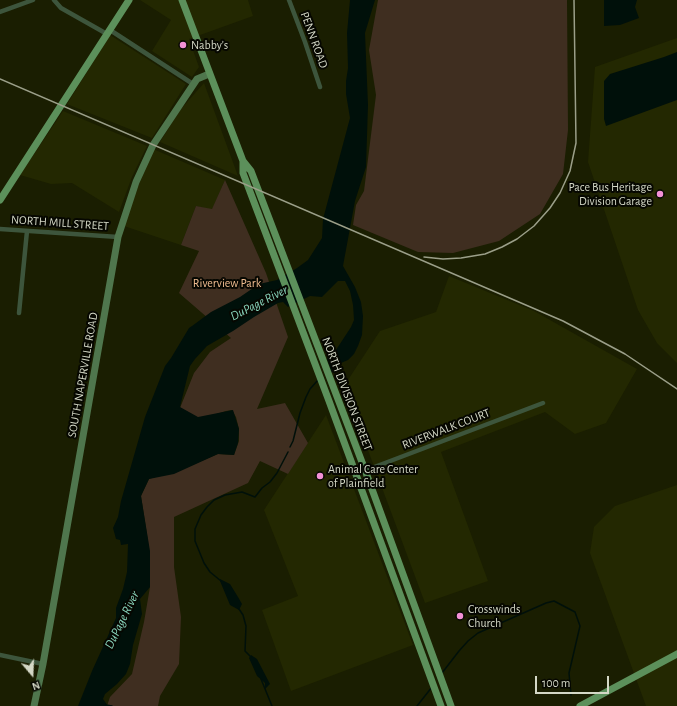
<!DOCTYPE html>
<html>
<head>
<meta charset="utf-8">
<style>
	body { margin:0 }
	#map { position:relative; width:677px; height:706px; overflow:hidden; background:#1a1e01; font-family:"Alegreya Sans",sans-serif }
	canvas { display:block }
	.north { position:absolute; left:12px; top:654px; width:40px; height:40px; -webkit-text-stroke:3px #060701; paint-order:stroke; rotate:161deg; font-size:11px; font-weight:700; line-height:16px; text-align:center; color:#d4d8c6 }
	.north::after { content:''; display:block; margin:auto; width:14px; height:18px; background:#d4d8c6; clip-path:polygon(50% 0,100% 100%,50% 72%,0 100%) }
	.scale { position:absolute; left:535px; top:676px; width:74px; height:18px; box-sizing:border-box; border:2px solid #d4d8c6; border-top:0; padding-left:5px; font-size:12px; line-height:14px; white-space:nowrap; color:#d4d8c6; -webkit-text-stroke:3px #060701; paint-order:stroke }
</style>
</head>
<body>
<div id="map">
<canvas width="677" height="706"></canvas>
<div class="north">N</div>
<div class="scale">100 m</div>
</div>
<script>
const ctx = document.querySelector('canvas').getContext('2d');
ctx.lineJoin = 'round';
function fillPath(path, color) {
  ctx.fillStyle = color;
  ctx.fill(path, 'evenodd');
}
function shape(rows) {
  const path = new Path2D();
  for (const r of rows) {
    path.moveTo(r[0], r[1]);
    for (let i = 2; i < r.length; i += 2) path.lineTo(r[i], r[i + 1]);
  }
  return path;
}
function stroke(path, color, width, dash) {
  ctx.strokeStyle = color;
  ctx.lineWidth = width;
  ctx.lineCap = dash ? 'butt' : 'round';
  ctx.setLineDash(dash || []);
  ctx.stroke(path);
}
function label(font, color, halo, rows, align = 'center') {
  ctx.font = font + ' "Alegreya Sans",sans-serif';
  ctx.lineWidth = 4;
  ctx.setLineDash([]);
  ctx.textBaseline = 'middle';
  ctx.strokeStyle = halo;
  ctx.fillStyle = color;
  for (const [text, x, y, turn = 0] of rows) {
    ctx.save();
    ctx.translate(x, y);
    ctx.rotate((+turn || 0) * Math.PI / 180);
    ctx.textAlign = isNaN(turn) ? turn : align;
    if (halo) ctx.strokeText(text, 0, 0);
    ctx.fillText(text, 0, 0);
    ctx.restore();
  }
}
fillPath(shape([
	[140,0,248,0,253,16,189,39,199,67,192,77,152,51,171,20],
	[110,35,186,84,152,138,67,104],
	[677,38,677,363,657,343,638,310,588,162,595,67],
	[204,83,238,176,160,142,180,110],
	[63,111,147,146,132,177,119,212,72,183,51,184,20,175],
	[153,149,225,180,212,210,196,206,181,245,124,226,126,216],
	[449,276,534,311,637,369,606,423,575,434,545,412,441,452,488,581,425,603,344,386,380,331,436,312],
	[326,415,413,645,291,691,262,610,298,596,264,510],
	[677,485,677,706,646,706,590,553,594,527,615,506]
]), '#232801');
fillPath(shape([
	[378,0,567,0,568,130,563,174,540,214,499,241,453,253,418,252,353,225,356,205,364,191,376,95,369,50],
	[225,180,266,273,288,337,257,409,285,403,308,443,288,474,260,461,248,483,174,517,174,567,181,617,179,664,160,696,158,706,107,706,110,697,132,674,144,622,150,587,148,541,141,496,149,479,192,465,218,454,234,455,239,441,239,429,236,417,232,410,226,411,207,417,198,418,180,408,194,373,210,352,231,338,179,293,199,251,181,245,196,206,212,209]
]), '#3f2e20');
fillPath(shape([
	[350,0,375,0,365,33,368,105,366,167,355,201,343,266,355,287,361,302,363,316,362,335,358,346,354,354,348,360,341,363,332,373,327,359,328,356,334,353,351,327,354,320,353,305,350,291,345,281,338,281,322,297,310,296,288,307,283,302,278,303,254,317,233,331,207,346,195,359,190,366,180,407,198,417,233,410,239,429,238,443,234,455,218,454,174,474,149,479,141,496,150,551,150,587,140,599,142,614,133,645,130,664,126,674,117,684,105,694,103,699,108,706,78,706,92,671,116,618,116,608,123,589,127,572,128,544,121,545,120,540,116,539,113,528,118,517,121,501,145,417,165,366,171,358,189,328,192,326,211,312,240,297,259,284,277,280,297,268,308,260,322,238,323,219,350,118,346,94,346,81,348,68,347,33],
	[604,0,637,0,635,7,639,18,620,25,604,26],
	[677,52,677,100,606,126,604,119,604,81,610,74,664,57],
	[220,579,230,584,238,597,242,604,239,610,230,605,220,581],
	[251,655,257,659,270,684,265,689,265,683,257,676,249,658]
]), '#00100a');
stroke(shape([
	[290,447,293,441,300,413,306,397,310,389,318,380],
	[221,581,210,572,204,563,195,541,195,529,201,515,207,507,214,500,225,495,242,492,255,497,262,488,270,482,277,473,288,452],
	[239,609,243,615,246,626,245,651,251,657],
	[442,673,459,651,468,641,478,633,546,603,554,601,575,612,580,626,569,673,571,695],
	[261,679,272,706],
	[106,705,112,706],
	[417,706,432,687]
]), '#00100a', 1.5);
stroke(shape([
	[54,0,61,8,107,34],
	[289,0,305,42,320,87],
	[0,12,33,0],
	[110,30,193,84],
	[0,229,118,237],
	[19,313,27,231],
	[356,474,543,403],
	[0,655,43,664]
]), '#3d553c', 4.5);
stroke(shape([
	[34,706,43,664,118,237,136,182,153,145,197,79,209,74]
]), '#4f764d', 7);
stroke(shape([
	[182,0,243,161,251,171,365,470,451,706],
	[243,161,243,173,329,401,441,706],
	[0,200,129,0],
	[580,706,677,654]
]), '#5c905b', 7);
stroke(shape([
	[0,79,563,321,625,354,677,389],
	[424,257,443,259,461,258,485,254,502,247,517,239,534,226,550,208,560,193,570,171,576,143,574,0]
]), '#9b9f89', 1.5);
for (const [x, y, r, color] of [
	[183,45,4,"#f391d6"],
	[660,194,4,"#f391d6"],
	[320,476,4,"#f391d6"],
	[460,616,4,"#f391d6"]
]) {
  const dot = new Path2D();
  dot.arc(x, y, r, 0, 2 * Math.PI);
  ctx.fillStyle = color;
  ctx.fill(dot);
  stroke(dot, '#060701', 1.5);
}
label('12px', '#d4d8c6', '#060701', [
	["PENN ROAD",314,40,70],
	["NORTH MILL STREET",60,223,4],
	["SOUTH NAPERVILLE ROAD",83,375,-80],
	["NORTH DIVISION STREET",347,394,69],
	["RIVERWALK COURT",446,429,-21]
]);
label('12px', '#d4d8c6', '#060701', [
	["Nabby’s",191,45],
	["Pace Bus Heritage",652,187,"right"],
	["Division Garage",652,201,"right"],
	["Animal Care Center",328,469],
	["of Plainfield",328,483],
	["Crosswinds",468,609],
	["Church",468,623]
], 'left');
label('12px', '#f1bd91', '#060701', [
	["Riverview Park",227,283]
]);
label('italic 13px', '#8ad6bd', '#060701', [
	["DuPage River",259,303,-27],
	["DuPage River",122,620,-64]
]);
</script>
</body>
</html>
